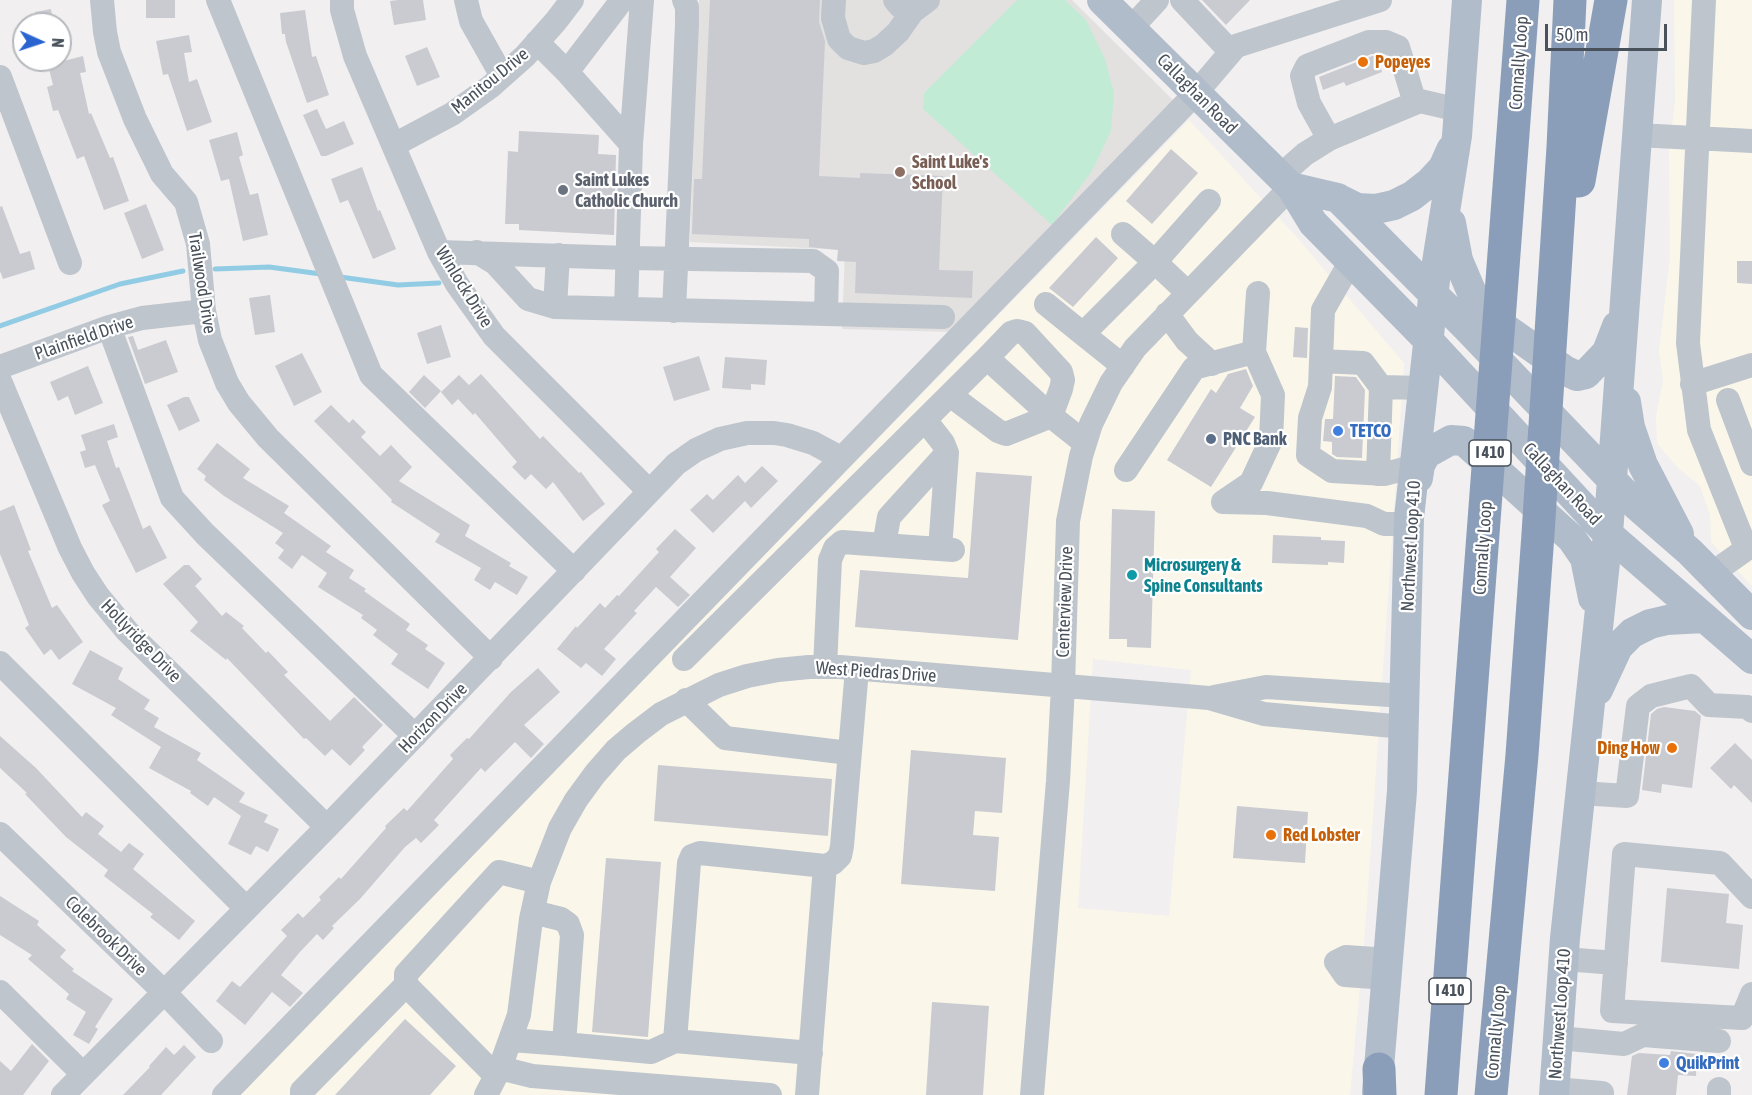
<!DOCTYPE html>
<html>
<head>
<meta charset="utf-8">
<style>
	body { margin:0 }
	#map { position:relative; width:1752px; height:1095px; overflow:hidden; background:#f1efef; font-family:"Asap Condensed",sans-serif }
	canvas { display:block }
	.north { position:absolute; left:12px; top:12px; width:60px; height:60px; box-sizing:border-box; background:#fff; border:2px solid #b6b9bd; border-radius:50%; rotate:93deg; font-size:16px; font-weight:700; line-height:24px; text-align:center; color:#49515b }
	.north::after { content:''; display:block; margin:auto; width:21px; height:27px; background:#2964d1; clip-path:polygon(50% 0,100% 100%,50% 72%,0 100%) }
	.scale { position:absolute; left:1545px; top:24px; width:122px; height:27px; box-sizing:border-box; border:3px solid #49515b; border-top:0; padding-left:8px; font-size:18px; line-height:21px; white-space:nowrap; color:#49515b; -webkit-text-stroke:4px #fff; paint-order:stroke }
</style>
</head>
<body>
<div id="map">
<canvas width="1752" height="1095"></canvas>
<div class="north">N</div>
<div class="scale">50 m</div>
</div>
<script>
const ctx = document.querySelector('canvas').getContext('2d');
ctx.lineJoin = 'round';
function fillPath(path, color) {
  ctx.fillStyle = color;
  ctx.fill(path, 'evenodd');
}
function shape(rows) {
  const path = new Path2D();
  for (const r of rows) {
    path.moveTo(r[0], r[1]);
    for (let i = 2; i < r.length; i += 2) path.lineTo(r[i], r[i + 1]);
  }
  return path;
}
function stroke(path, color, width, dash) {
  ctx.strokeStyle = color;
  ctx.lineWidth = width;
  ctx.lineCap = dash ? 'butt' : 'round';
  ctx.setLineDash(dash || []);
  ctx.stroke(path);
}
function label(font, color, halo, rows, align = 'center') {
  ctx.font = font + ' "Asap Condensed",sans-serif';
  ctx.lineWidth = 4.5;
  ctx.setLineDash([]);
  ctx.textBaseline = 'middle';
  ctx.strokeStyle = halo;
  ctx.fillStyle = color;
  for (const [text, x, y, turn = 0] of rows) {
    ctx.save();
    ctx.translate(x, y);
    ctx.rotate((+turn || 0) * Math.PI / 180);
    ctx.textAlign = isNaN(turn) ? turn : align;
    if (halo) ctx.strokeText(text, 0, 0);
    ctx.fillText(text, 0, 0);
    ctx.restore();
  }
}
fillPath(shape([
	[1674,0,1752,0,1752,586,1711,542,1710,515,1700,486,1677,467,1657,443,1656,416,1663,381,1659,351,1670,257,1669,147,1675,102],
	[1189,120,1293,233,1404,363,1365,932,1350,1095,238,1095],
	[1093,659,1191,670,1169,916,1078,908]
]), '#faf7ea');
fillPath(shape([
	[699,0,1072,0,1175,102,953,332,842,329,845,250,690,242]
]), '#e2e1e0');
fillPath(shape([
	[1017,0,1065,0,1086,20,1105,59,1114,93,1111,131,1092,171,1052,225,923,109,924,93]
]), '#c2ebd5');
stroke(shape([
	[215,269,269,267,321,274],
	[340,277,398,285,439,283],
	[0,326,120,284,183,271]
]), '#92cce4', 5);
fillPath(shape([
	[146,0,175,0,175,18,146,18],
	[398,0,423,0,426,20,394,25,390,1],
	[710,0,820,0,819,22,825,41,819,176,860,178,860,173,943,176,939,270,973,271,972,298,855,293,856,262,837,261,838,250,809,247,809,239,692,234,694,179,702,179],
	[1202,0,1250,0,1226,25],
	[51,9,53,24,38,24,35,12],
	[305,10,312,57,316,56,329,95,307,103,286,42,285,34,282,34,280,13],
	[189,35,192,52,184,53,189,82,197,79,212,122,187,131,168,74,163,75,156,41],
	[427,47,440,77,417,86,405,56],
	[83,56,86,72,80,73,89,114,91,113,110,158,113,157,129,201,104,210,84,156,77,159,58,110,53,111,47,87,53,85,48,65],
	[1372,56,1377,56,1382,72,1346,86,1344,82,1323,90,1319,77],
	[317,109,326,129,344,121,354,144,326,156,321,156,303,115],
	[519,131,599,135,598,154,616,155,614,235,519,230,519,224,505,224,508,151,518,152],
	[237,132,243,155,239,157,250,195,258,193,268,235,243,241,229,179,221,181,209,140],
	[1171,149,1198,173,1152,224,1126,201],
	[362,167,378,211,380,210,396,249,373,259,348,200,340,203,331,179],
	[146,204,164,250,142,259,124,213],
	[2,206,20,254,30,251,35,269,3,279,0,271,0,207],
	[1096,237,1118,258,1073,307,1049,288],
	[1737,261,1752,261,1752,284,1737,283],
	[270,295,275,332,255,335,249,298],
	[441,325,451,357,427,364,417,333],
	[1295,327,1308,328,1307,358,1293,357],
	[133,336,138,350,166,340,178,372,145,384,128,337],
	[302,353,322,392,294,406,275,366],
	[699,356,710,390,674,401,663,367],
	[725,357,767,360,765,385,751,384,751,390,722,388],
	[88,366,103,403,75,415,68,396,58,401,50,382],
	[1246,369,1253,386,1240,408,1255,417,1211,487,1167,460,1211,389,1216,393,1228,374],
	[481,374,540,439,543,436,579,473,581,472,605,504,583,521,553,482,546,489,531,474,525,480,512,467,517,462,475,413,473,415,458,399,452,405,441,392,459,375,469,385],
	[424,375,441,391,425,408,409,392],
	[1335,376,1356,377,1365,390,1362,458,1337,457,1332,454,1332,442,1323,441,1325,419,1333,419],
	[184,397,189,397,200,421,179,431,167,405],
	[331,405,349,423,353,419,366,432,361,437,380,456,391,445,412,467,399,481,470,525,465,536,511,563,509,566,528,577,517,595,495,582,490,590,474,580,481,568,435,542,440,534,391,502,392,500,314,421],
	[114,424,118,437,107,441,116,468,119,467,143,529,150,525,167,558,136,573,102,505,110,501,95,465,85,468,80,452,86,450,81,435],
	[217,443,250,469,243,478,289,506,284,513,331,546,326,552,354,570,349,578,366,589,364,591,410,624,406,630,428,645,425,649,445,663,428,689,391,664,398,654,373,635,377,630,361,618,363,615,318,587,327,573,302,555,292,569,278,558,284,550,275,543,283,533,224,496,204,480,206,476,197,469],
	[762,466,778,481,751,508,745,501,713,533,690,510,707,494,713,500,738,475,745,483],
	[976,472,1032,476,1018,640,855,627,860,570,968,578],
	[14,505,31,550,28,551,52,608,57,605,83,642,59,660,51,649,44,655,25,628,29,625,0,554,0,511],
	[1112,509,1155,511,1151,648,1127,647,1127,639,1109,639],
	[675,529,696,548,670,577,690,595,678,607,656,587,634,611,637,613,604,649,616,659,602,676,586,663,581,668,557,649,576,626,577,628,600,603,605,608,617,595,619,596,659,552,656,549],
	[1273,535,1321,537,1321,540,1345,541,1344,563,1328,562,1328,565,1272,563],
	[184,565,189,565,202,579,195,586,222,616,226,612,244,626,242,628,266,653,268,651,288,672,284,675,330,721,354,697,383,725,362,747,365,750,350,766,332,749,325,756,306,738,304,739,227,658,226,660,190,631,198,622,163,584],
	[90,650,123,668,118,679,150,700,144,709,159,718,154,727,201,753,197,760,245,793,239,802,268,815,264,822,279,829,268,852,256,846,251,855,228,844,241,816,214,797,208,806,190,793,191,791,149,768,161,747,111,715,116,708,72,684],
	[538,668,560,692,524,725,544,744,531,758,515,742,485,772,481,768,434,820,439,825,421,843,416,838,405,847,360,899,332,926,334,928,323,940,317,934,299,953,281,975,303,993,290,1007,272,992,245,1025,216,1001,232,981,240,987,287,936,281,930,298,913,303,918,321,900,319,897,339,877,341,879,386,828,385,826,404,808,407,811,453,759,450,755,467,738,469,739,511,692],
	[1664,707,1695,711,1701,716,1692,788,1662,784,1661,793,1642,790,1651,714,1657,709],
	[0,736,36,768,82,817,86,812,104,826,98,834,121,852,129,843,144,854,133,869,195,921,179,940,150,917,153,914,104,876,108,870,66,837,25,794,27,793,0,768],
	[1735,743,1752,760,1752,803,1734,785,1731,789,1710,768],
	[911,750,1006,758,1002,813,975,811,973,835,999,837,995,891,901,884],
	[658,765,832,779,828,836,654,821],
	[1237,806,1308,812,1305,863,1233,858],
	[606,858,661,862,648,1037,592,1032],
	[1667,888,1729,894,1726,923,1743,925,1739,969,1661,962],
	[0,896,39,921,37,925,66,950,60,957,74,969,72,971,113,999,95,1027,98,1029,89,1044,73,1035,86,1012,66,999,69,994,28,959,32,955,0,935],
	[932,1002,989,1006,983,1095,926,1095],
	[405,1019,456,1066,430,1095,335,1095],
	[32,1044,49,1061,23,1095,0,1095,0,1061,11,1071],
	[184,1045,196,1057,161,1095,123,1095,150,1067,149,1066,166,1047,174,1055],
	[1671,1051,1697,1054,1696,1076,1678,1075,1676,1095,1627,1095,1632,1056,1639,1053,1670,1055]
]), '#c9cbd1');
stroke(shape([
	[102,0,105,32,109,52,135,119,162,174,186,202,198,244,204,311,210,340,227,383,239,403,268,438,491,658],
	[218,0,371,375,574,571],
	[342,0,342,10,355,56,439,252,457,284,494,336,649,491],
	[466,0,471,21,502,76],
	[834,0,833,18,839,39,848,48,864,53,874,51,884,45,898,32,912,12],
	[895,0,900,6,912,12,928,0],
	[1182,0,1231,52],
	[1704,0,1688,343,1699,430,1746,548],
	[1131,28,1157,0],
	[537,42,567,72,631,144],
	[567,72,622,0],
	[0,77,70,263],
	[1637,135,1752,141],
	[1329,139,1309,103,1302,76,1307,66,1369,42,1386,42,1398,47,1415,103],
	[394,145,452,114,490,87,525,56,556,21,572,0],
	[1280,176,1305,154,1329,139,1420,101,1459,110],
	[439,252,628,258,813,261,827,271,826,314],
	[477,252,495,263,528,299,555,307,943,317],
	[1351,261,1323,310,1320,387,1310,418,1308,455,1332,471,1385,474,1415,466],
	[1188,293,1155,262,1209,201],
	[1046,304,1083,334],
	[555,307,558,255],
	[626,309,631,144,642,0],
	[674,311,687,24,687,7,684,0],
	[1167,314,1187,341,1212,364],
	[109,327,172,498,205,534,415,736],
	[1321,361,1363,363,1381,387,1423,388],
	[1123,366,1083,334,1155,262,1123,234],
	[0,367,109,327,142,318,204,311],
	[0,381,70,548,83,573,98,596,127,631,327,827],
	[1692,384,1752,365],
	[950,395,998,431,1006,434,1051,416,1061,389,1063,380,1061,372,1025,333,1017,331,1011,333,987,358],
	[1728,400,1752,464],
	[925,420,943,443,947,453,940,549],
	[1126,470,1194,368,1254,352,1258,293],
	[1378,474,1381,387],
	[1223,502,1267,503,1367,516,1384,524,1409,524],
	[1223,502,1251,483,1271,440,1273,395,1254,352],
	[884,545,889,517,947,453],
	[1711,574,1752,545],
	[684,659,987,358,1051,416,1085,443],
	[0,663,246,908],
	[825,667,830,560,835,548,842,542,953,550],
	[1214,697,1266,687,1405,696],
	[686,700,725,738,849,753],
	[1580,793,1627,796,1638,706,1651,696,1691,686,1709,705,1747,707,1752,711],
	[0,834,163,991,211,1041],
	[1752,897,1720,863,1624,854,1612,1011,1742,1018,1752,994],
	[1564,959,1616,963],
	[1387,978,1345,975,1336,962,1346,957,1389,960],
	[0,992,83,1074],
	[1558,1038,1624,1044,1643,1035,1719,1041],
	[511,1040,564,1044,572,935,568,924,561,919,533,912],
	[675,1041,689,863,692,856,700,853,825,866],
	[564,1044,651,1052,675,1041,811,1053],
	[500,1068,532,1076,770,1095],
	[496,1076,406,985,406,974,499,872,539,882],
	[1554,1089,1602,1093,1602,1095],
	[63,1095,327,827,676,464,696,450,720,439,747,433,774,433,787,435,813,443,841,458],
	[224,1095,1196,93,1236,46,1380,0],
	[302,1095,302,1091,406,985],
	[486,1095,500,1068,519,1015,531,919,539,882,560,828,576,800,595,774,616,750,636,733,661,714,719,685,747,676,778,670,809,667,840,667,1209,698,1264,714,1404,727],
	[807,1095,825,866,833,863,840,856,842,846,857,669],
	[1032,1095,1058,781,1063,686,1068,521,1081,456,1091,424,1111,383,1135,348,1291,187],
	[1719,1095,1719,1089]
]), '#bfc5cd', 24);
stroke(shape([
	[1102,0,1291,187,1313,223,1428,340,1608,534,1752,659],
	[1291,187,1338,198,1468,329,1637,506,1690,552,1752,615],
	[1341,200,1357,208,1376,209,1394,205,1412,196,1430,182,1443,168,1451,150],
	[1451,223,1458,260,1472,293,1502,326,1566,371,1577,376,1586,374,1607,352,1617,326],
	[1626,402,1630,427,1643,465,1679,534],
	[1418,478,1420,465,1426,454,1451,440,1464,441,1572,539,1585,558,1593,598],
	[1598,690,1618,647,1632,633,1650,624,1667,620,1704,618],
	[1377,1092,1402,791,1409,518,1437,262,1457,136,1467,0],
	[1554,1095,1565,938,1608,534,1647,0]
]), '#b1bccb', 30);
stroke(shape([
	[1579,181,1611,0],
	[1379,1069,1380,1095],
	[1441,1095,1523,0],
	[1491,1095,1522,755,1538,534,1563,147,1570,0]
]), '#8b9eb9', 33);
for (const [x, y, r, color] of [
	[1363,62,6,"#e8710a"],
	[900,172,6,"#8d6e63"],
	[563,190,6,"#6b7280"],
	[1338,431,6,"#3f7fe0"],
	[1211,439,6,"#5c6f8a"],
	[1132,575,6,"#0f9aa8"],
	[1672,748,6,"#e8710a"],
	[1271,835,6,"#e8710a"],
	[1664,1063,6,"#3f7fe0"]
]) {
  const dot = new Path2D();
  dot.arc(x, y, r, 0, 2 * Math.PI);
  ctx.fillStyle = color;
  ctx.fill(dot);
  stroke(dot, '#fff', 2);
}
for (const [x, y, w] of [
	[1490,453,42],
	[1450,991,42]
]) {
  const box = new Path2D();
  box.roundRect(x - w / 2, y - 13, w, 26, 4.5);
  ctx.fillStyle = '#fff';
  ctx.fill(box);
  stroke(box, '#49515b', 1.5);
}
label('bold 16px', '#49515b', null, [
	["I 410",1490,453],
	["I 410",1450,991]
]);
label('bold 18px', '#c56008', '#fff', [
	["Popeyes",1375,62],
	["Ding How",1660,748,"right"],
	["Red Lobster",1283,835]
], 'left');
label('18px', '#49515b', '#fff', [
	["Connally Loop",1519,63,-86],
	["Manitou Drive",490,81,-39],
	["Callaghan Road",1197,94,45],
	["Trailwood Drive",202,283,81],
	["Winlock Drive",464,287,58],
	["Plainfield Drive",84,338,-19],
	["Callaghan Road",1562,484,47],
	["Northwest Loop 410",1411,546,-87],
	["Connally Loop",1483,548,-86],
	["Centerview Drive",1065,602,-88],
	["Hollyridge Drive",141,641,46],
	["West Piedras Drive",876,672,4],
	["Horizon Drive",433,718,-46],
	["Colebrook Drive",106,936,44],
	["Northwest Loop 410",1560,1014,-86],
	["Connally Loop",1496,1032,-85]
]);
label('bold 18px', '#785e54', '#fff', [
	["Saint Luke's",912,162],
	["School",912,183]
], 'left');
label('bold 18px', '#5b616d', '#fff', [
	["Saint Lukes",575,180],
	["Catholic Church",575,201]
], 'left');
label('bold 18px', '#366cbe', '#fff', [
	["TETCO",1350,431],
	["QuikPrint",1676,1063]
], 'left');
label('bold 18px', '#4e5e75', '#fff', [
	["PNC Bank",1223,439]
], 'left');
label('bold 18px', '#0d838f', '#fff', [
	["Microsurgery &",1144,565],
	["Spine Consultants",1144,586]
], 'left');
</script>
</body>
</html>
